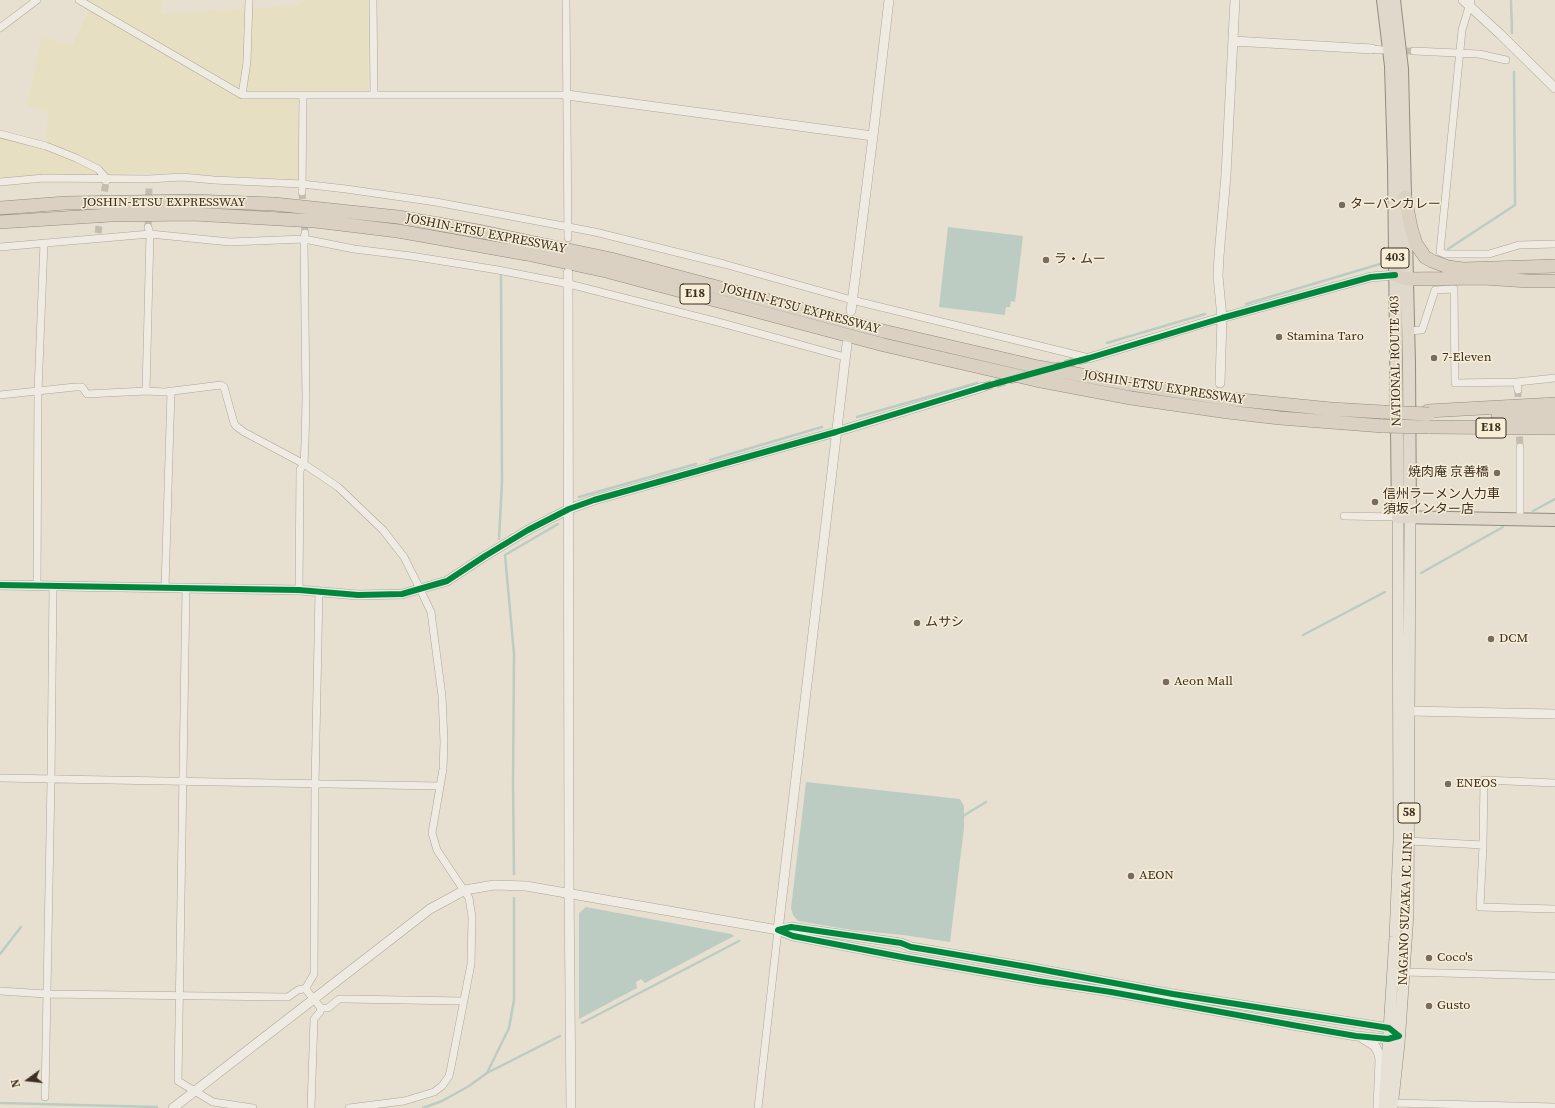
<!DOCTYPE html>
<html>
<head>
<meta charset="utf-8">
<style>
	body { margin:0 }
	#map { position:relative; width:1555px; height:1108px; overflow:hidden; background:#e7e0d1; font-family:"Source Serif 4",serif }
	canvas { display:block }
	.north { position:absolute; left:8px; top:1060px; width:40px; height:40px; -webkit-text-stroke:3px #f7eed8; paint-order:stroke; rotate:255deg; font-size:11px; font-weight:700; line-height:16px; text-align:center; color:#3d2e20 }
	.north::after { content:''; display:block; margin:auto; width:14px; height:18px; background:#3d2e20; clip-path:polygon(50% 0,100% 100%,50% 72%,0 100%) }
</style>
</head>
<body>
<div id="map">
<canvas width="1555" height="1108"></canvas>
<div class="north">N</div>
</div>
<script>
const ctx = document.querySelector('canvas').getContext('2d');
ctx.lineJoin = 'round';
function fillPath(path, color) {
  ctx.fillStyle = color;
  ctx.fill(path, 'evenodd');
}
function shape(rows) {
  const path = new Path2D();
  for (const r of rows) {
    path.moveTo(r[0], r[1]);
    for (let i = 2; i < r.length; i += 2) path.lineTo(r[i], r[i + 1]);
  }
  return path;
}
function stroke(path, color, width, dash) {
  ctx.strokeStyle = color;
  ctx.lineWidth = width;
  ctx.lineCap = dash ? 'butt' : 'round';
  ctx.setLineDash(dash || []);
  ctx.stroke(path);
}
function label(font, color, halo, rows, align = 'center') {
  ctx.font = font + ' "Source Serif 4","Noto Sans JP",serif';
  ctx.lineWidth = 3;
  ctx.setLineDash([]);
  ctx.textBaseline = 'middle';
  ctx.strokeStyle = halo;
  ctx.fillStyle = color;
  for (const [text, x, y, turn = 0] of rows) {
    ctx.save();
    ctx.translate(x, y);
    ctx.rotate((+turn || 0) * Math.PI / 180);
    ctx.textAlign = isNaN(turn) ? turn : align;
    if (halo) ctx.strokeText(text, 0, 0);
    ctx.fillText(text, 0, 0);
    ctx.restore();
  }
}
fillPath(shape([
	[82,0,161,0,161,13,249,9,300,5,303,0,368,0,368,90,298,91,298,179,138,172,106,178,0,183,0,134,45,141,49,112,27,107,41,37,72,45,91,7]
]), '#e6dfc2');
fillPath(shape([
	[948,227,1023,236,1015,302,1011,301,1010,307,1006,307,1005,315,939,307],
	[806,782,960,799,964,806,964,828,950,942,903,935,852,930,798,921,793,915,791,908],
	[586,907,731,934,734,936,645,983,641,979,636,982,637,988,579,1019,579,913]
]), '#bcccc2');
stroke(shape([
	[1511,0,1512,33],
	[1448,249,1515,205,1514,72],
	[1246,304,1380,264],
	[1107,343,1205,314],
	[857,417,977,383],
	[710,460,822,427],
	[579,497,696,464],
	[1533,511,1555,499],
	[499,539,502,482,501,276],
	[1421,573,1503,527],
	[1303,635,1385,592],
	[963,816,986,802],
	[514,874,513,783,514,654,505,555,558,524],
	[0,954,21,927],
	[582,1023,739,941],
	[487,1073,509,1028,514,1000,514,898],
	[0,1103,157,1107],
	[423,1108,442,1101,469,1086,487,1073,560,1036]
]), '#bcccc2', 2.5);
stroke(shape([
	[1396,51,1414,51],
	[302,192,305,233],
	[148,227,149,186],
	[98,233,106,182],
	[1518,390,1518,409],
	[1519,426,1520,447]
]), '#c5bcae', 7, [7, 3.5]);
stroke(shape([
	[1052,368,1089,358],
	[983,387,1020,377]
]), '#c5bcae', 9, [9, 4.5]);
const minor = shape([
	[79,0,242,95,567,95],
	[373,0,374,95],
	[566,0,568,238],
	[1471,0,1462,30,1440,252,1445,254,1489,254,1519,245,1555,244],
	[0,28,37,0],
	[1372,49,1382,50],
	[1414,51,1479,54,1506,60],
	[242,95,247,62,249,0],
	[0,134,46,146,76,158,98,169,106,178,106,181],
	[0,182,44,178,149,179,182,177,214,180,302,184,346,189,436,202,595,232,724,264,852,300,1089,358],
	[302,192,303,95],
	[0,247,150,234,230,242,304,239,354,249,411,256,498,270,569,284,718,322,845,357],
	[1408,331,1422,330,1435,290,1454,289,1455,383,1517,382,1555,378],
	[1517,382,1518,390],
	[146,391,150,234,148,227],
	[0,395,75,387,82,387,87,394,146,391,165,392,221,385,224,387,234,423,236,426,244,432,304,464,338,487,383,530,404,557,420,589,431,612,442,696,444,742,443,769,432,833,437,850,469,898,472,917,471,964,451,1067,449,1076,442,1086,434,1092,404,1101,349,1108],
	[1520,447,1520,519],
	[1344,516,1398,517],
	[37,586,38,391,44,243],
	[165,588,171,391],
	[186,588,178,1081,213,1102,253,1108],
	[299,590,300,470,304,464,305,444,306,399,304,239,305,233],
	[0,778,439,786],
	[1409,841,1483,845,1484,780,1555,783],
	[1483,845,1480,907,1555,909],
	[1404,972,1555,976],
	[0,991,46,994,288,997,298,990,307,988],
	[321,1008,328,1008,339,999,345,999,464,1001],
	[45,1097,51,780,53,586],
	[1393,1103,1555,1107],
	[311,1108,314,1019,320,1012,321,1008,307,991,307,986,314,974,315,785,319,592],
	[758,1108,778,930]
]);
const tertiary = shape([
	[1463,0,1500,34,1555,88],
	[1233,41,1372,49],
	[567,95,873,136],
	[568,273,569,882,571,1108],
	[851,311,873,136,889,0],
	[1089,358,1210,321,1371,277,1395,275],
	[1220,383,1222,318,1218,276,1219,256,1226,175,1235,0],
	[0,585,299,590,358,595,402,594,447,581,485,556,528,530,569,509,594,500,836,432,983,387],
	[1409,711,1555,714],
	[791,927,901,943,911,947,935,951,1028,967,1173,994,1389,1028,1399,1036,1388,1039,1356,1036,1298,1026,1111,992,1038,981,907,958,793,936,778,930,791,927],
	[1362,1038,1375,1046,1379,1054,1380,1060,1378,1108],
	[173,1108,430,909,465,890,494,885,526,886,778,930,847,344]
]);
const primary = shape([
	[1384,1108,1395,937,1399,840,1398,517],
	[1392,1108,1399,1044,1408,914,1410,517]
]);
const trunk = shape([
	[1383,0,1391,66,1394,165,1398,517,1555,520],
	[1394,0,1402,69,1409,364,1410,517]
]);
const motorway = shape([
	[1405,197,1411,228,1416,244,1425,257,1432,261,1448,267,1463,269,1555,266],
	[0,208,66,203,192,201,274,204,398,217,483,232,611,259,883,331,1038,367,1130,384,1230,399,1331,409,1383,412],
	[0,222,111,215,193,214,315,221,398,231,527,254,606,271,884,345,1036,380,1131,398,1228,412,1280,418,1383,426],
	[1395,275,1407,279,1483,278,1528,281,1555,281],
	[1428,411,1555,404],
	[1498,415,1555,415],
	[1428,427,1555,428]
]);
stroke(minor, '#ada599', 8);
stroke(tertiary, '#ada599', 10);
stroke(primary, '#928b80', 12);
stroke(trunk, '#928b80', 14);
stroke(motorway, '#928b80', 14);
stroke(minor, '#efebe3', 7);
stroke(tertiary, '#efebe3', 9);
stroke(primary, '#e6e1d4', 11);
stroke(trunk, '#e0d9cb', 12);
stroke(motorway, '#dad1c2', 13);
const motorwayBridge = shape([
	[1383,412,1429,414],
	[1383,426,1428,427]
]);
stroke(motorwayBridge, '#928b80', 14, []);
stroke(motorwayBridge, '#dad1c2', 13);
stroke(shape([
	[0,585,299,590,358,595,402,594,447,581,485,556,528,530,569,509,594,500,836,432,983,387,1089,358,1222,318,1371,277,1395,275],
	[791,927,901,943,911,947,935,951,1028,967,1173,994,1389,1028,1399,1036,1388,1039,1356,1036,1298,1026,1111,992,1038,981,907,958,793,936,778,930,791,927]
]), '#00873e', 6);
for (const [x, y, r, color] of [
	[1342,205,4,"#786c5e"],
	[1046,260,4,"#786c5e"],
	[1279,337,4,"#786c5e"],
	[1434,358,4,"#786c5e"],
	[1497,473,4,"#786c5e"],
	[1375,502,4,"#786c5e"],
	[917,623,4,"#786c5e"],
	[1491,639,4,"#786c5e"],
	[1166,682,4,"#786c5e"],
	[1448,784,4,"#786c5e"],
	[1131,876,4,"#786c5e"],
	[1429,958,4,"#786c5e"],
	[1429,1006,4,"#786c5e"]
]) {
  const dot = new Path2D();
  dot.arc(x, y, r, 0, 2 * Math.PI);
  ctx.fillStyle = color;
  ctx.fill(dot);
  stroke(dot, '#f7eed8', 1.5);
}
for (const [x, y, w] of [
	[1395,258,28],
	[695,294,30],
	[1491,428,30],
	[1409,813,22]
]) {
  const box = new Path2D();
  box.roundRect(x - w / 2, y - 10, w, 20, 3);
  ctx.fillStyle = '#f7eed8';
  ctx.fill(box);
  stroke(box, '#3d2e20', 1);
}
label('bold 12px', '#3d2e20', null, [
	["403",1395,258],
	["E18",695,294],
	["E18",1491,428],
	["58",1409,813]
]);
label('13px', '#3d2e20', '#f7eed8', [
	["JOSHIN-ETSU EXPRESSWAY",164,203],
	["JOSHIN-ETSU EXPRESSWAY",486,234,11],
	["JOSHIN-ETSU EXPRESSWAY",801,309,15],
	["NATIONAL ROUTE 403",1396,361,-91],
	["JOSHIN-ETSU EXPRESSWAY",1164,388,9],
	["NAGANO SUZAKA IC LINE",1406,909,-88]
]);
label('13px', '#3d2e20', '#f7eed8', [
	["ターバンカレー",1350,205],
	["ラ・ムー",1054,260],
	["Stamina Taro",1287,337],
	["7-Eleven",1442,358],
	["焼肉庵 京善橋",1489,473,"right"],
	["信州ラーメン人力車",1383,495],
	["須坂インター店",1383,510],
	["ムサシ",925,623],
	["DCM",1499,639],
	["Aeon Mall",1174,682],
	["ENEOS",1456,784],
	["AEON",1139,876],
	["Coco's",1437,958],
	["Gusto",1437,1006]
], 'left');
</script>
</body>
</html>
